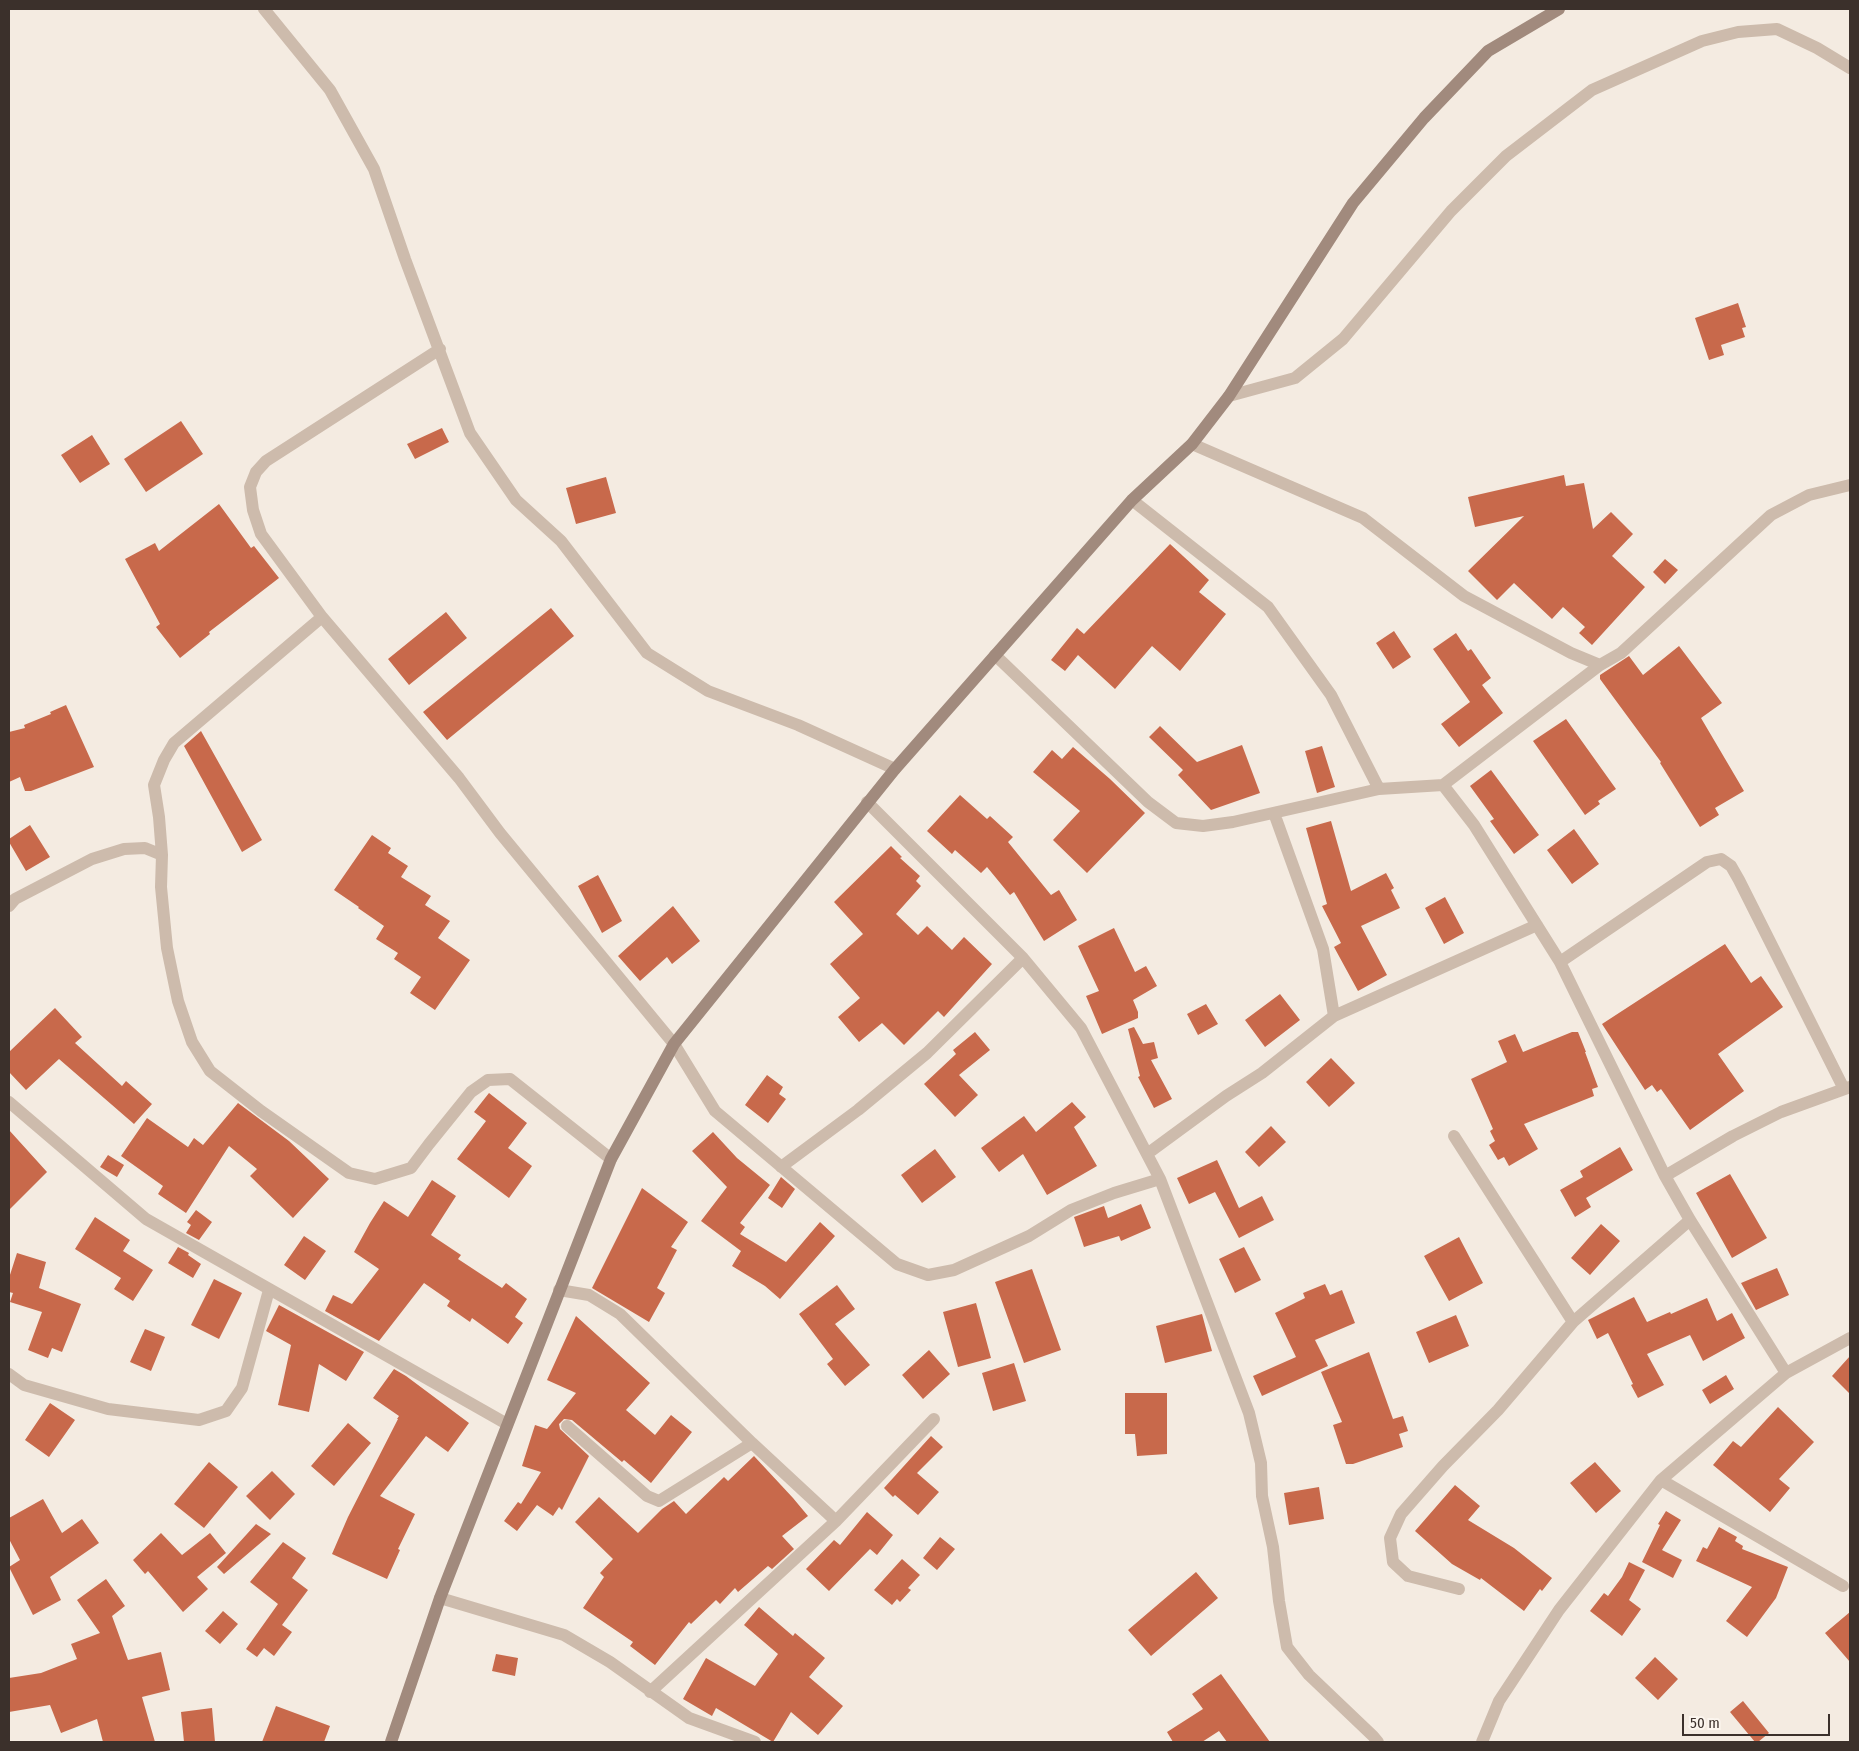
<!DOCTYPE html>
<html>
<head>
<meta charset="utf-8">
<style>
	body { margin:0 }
	#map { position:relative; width:1859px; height:1751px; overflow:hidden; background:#f4ebe1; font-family:"Fira Sans Condensed",sans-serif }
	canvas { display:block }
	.frame { position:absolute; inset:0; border:10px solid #3b302b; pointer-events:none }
	.scale { position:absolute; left:1682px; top:1714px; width:148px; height:22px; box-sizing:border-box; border:2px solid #3b302b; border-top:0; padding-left:6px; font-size:15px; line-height:18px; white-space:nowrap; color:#3b302b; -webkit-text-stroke:4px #fbf5ee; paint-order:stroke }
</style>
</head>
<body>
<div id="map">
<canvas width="1859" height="1751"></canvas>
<div class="frame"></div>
<div class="scale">50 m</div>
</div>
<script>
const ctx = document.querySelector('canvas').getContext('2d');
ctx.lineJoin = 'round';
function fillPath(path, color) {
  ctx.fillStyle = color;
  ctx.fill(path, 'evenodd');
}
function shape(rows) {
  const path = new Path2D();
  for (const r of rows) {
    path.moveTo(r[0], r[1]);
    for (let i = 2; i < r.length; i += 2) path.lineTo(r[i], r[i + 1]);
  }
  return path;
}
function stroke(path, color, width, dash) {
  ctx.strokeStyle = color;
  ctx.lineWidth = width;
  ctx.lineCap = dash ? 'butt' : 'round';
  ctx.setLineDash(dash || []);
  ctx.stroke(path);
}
fillPath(shape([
	[1738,303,1746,327,1742,328,1745,337,1721,345,1724,355,1709,360,1695,318],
	[181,421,203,454,146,492,124,459],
	[442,428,449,442,415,459,407,444],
	[92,435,110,464,80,483,61,455],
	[1564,475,1566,486,1584,483,1593,529,1611,512,1633,534,1612,556,1645,587,1592,645,1579,633,1585,627,1563,607,1552,619,1514,583,1497,600,1468,571,1524,516,1475,527,1468,497],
	[606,477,616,513,576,524,566,488],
	[219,504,251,548,254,546,279,578,209,632,210,634,180,658,156,627,160,624,125,559,155,543,159,551],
	[1170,544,1209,580,1199,592,1226,614,1180,671,1152,646,1115,689,1078,655,1065,671,1051,660,1077,628,1084,634],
	[1665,559,1678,570,1665,584,1653,572],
	[551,608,574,636,447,740,423,712],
	[446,612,467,638,409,685,388,659],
	[1394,631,1411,657,1393,669,1376,643],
	[1456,633,1468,651,1471,649,1491,678,1482,685,1503,713,1459,747,1441,724,1470,702,1433,649],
	[1679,646,1722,703,1701,718,1744,791,1715,808,1719,815,1700,827,1660,763,1661,762,1600,679,1600,675,1629,656,1643,675],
	[66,705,94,767,31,791,25,791,20,777,9,782,9,732,25,728,24,725,51,714,50,712],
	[1566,719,1616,789,1598,801,1600,804,1585,815,1533,741],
	[1160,726,1197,762,1242,745,1260,793,1211,810,1178,775,1183,770,1149,737],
	[201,731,262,840,242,852,184,746],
	[1322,746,1335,787,1317,793,1305,751],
	[1073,747,1110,779,1145,813,1087,873,1053,840,1080,811,1033,772,1052,750,1062,759],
	[1491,770,1539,835,1514,854,1490,821,1494,819,1470,786],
	[960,795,987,819,990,816,1013,837,1008,842,1051,895,1059,890,1077,920,1044,941,1014,892,1010,895,987,867,981,873,955,850,952,854,927,831],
	[1331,821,1351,891,1386,873,1394,888,1391,890,1400,908,1361,926,1387,975,1358,991,1334,947,1341,943,1322,906,1327,904,1306,828],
	[30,825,50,857,26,871,9,842,9,839],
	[1574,829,1599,864,1572,884,1547,850],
	[372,835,391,848,388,853,408,866,401,877,431,896,425,905,450,921,438,938,470,960,435,1010,410,993,421,977,394,959,398,953,376,939,384,926,358,908,359,907,334,890],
	[891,846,902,857,900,858,920,876,916,881,921,886,896,914,918,935,927,926,952,950,964,937,992,964,944,1017,938,1011,904,1045,882,1023,859,1042,838,1017,860,998,830,964,863,934,834,902],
	[598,875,622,921,602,933,578,886],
	[1445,897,1464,933,1444,944,1425,908],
	[673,906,700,941,672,964,667,957,640,981,618,956],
	[1114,928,1135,972,1146,966,1157,986,1133,1000,1138,1012,1138,1018,1102,1034,1086,996,1099,991,1078,946],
	[1725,944,1751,983,1761,976,1783,1007,1718,1054,1744,1091,1690,1130,1661,1089,1657,1092,1652,1085,1645,1090,1602,1024],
	[1280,994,1300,1020,1265,1047,1245,1020],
	[1206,1004,1218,1024,1198,1035,1187,1014],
	[55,1008,82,1037,75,1043,122,1086,126,1081,152,1104,134,1124,59,1059,26,1090,9,1072,9,1052],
	[1134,1027,1143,1044,1154,1042,1158,1058,1151,1060,1172,1099,1154,1108,1138,1077,1140,1076,1128,1029],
	[975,1032,990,1050,959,1075,978,1095,955,1117,924,1084,956,1054,953,1050],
	[1572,1032,1578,1032,1586,1052,1585,1052,1598,1087,1592,1089,1594,1096,1524,1124,1538,1149,1509,1166,1504,1157,1498,1160,1489,1145,1495,1141,1490,1131,1493,1129,1471,1079,1507,1062,1498,1041,1515,1034,1523,1052],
	[1331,1058,1355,1083,1329,1107,1306,1082],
	[767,1075,783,1087,779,1094,786,1099,768,1123,745,1105],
	[489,1093,527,1123,508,1148,532,1166,509,1198,457,1159,486,1121,474,1112],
	[1072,1102,1086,1117,1074,1127,1097,1166,1047,1195,1023,1154,999,1172,981,1148,1024,1116,1036,1132],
	[238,1103,289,1141,329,1179,293,1218,250,1176,257,1169,229,1146,186,1213,158,1194,163,1186,121,1156,147,1118,188,1147,194,1138,203,1145],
	[1271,1126,1286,1142,1259,1167,1245,1152],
	[9,1130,47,1172,9,1210],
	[713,1132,737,1158,770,1185,740,1223,745,1227,740,1234,786,1262,820,1222,835,1236,780,1299,765,1286,732,1266,741,1251,701,1221,727,1187,692,1151],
	[1620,1147,1633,1170,1586,1198,1591,1207,1575,1217,1560,1190,1583,1177,1580,1171],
	[935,1149,956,1177,922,1203,901,1175],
	[108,1155,124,1165,117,1177,100,1167],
	[1217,1160,1239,1208,1262,1196,1274,1220,1239,1238,1215,1192,1189,1204,1177,1178],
	[1730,1174,1767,1238,1732,1258,1696,1193],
	[781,1177,795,1189,782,1208,768,1198],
	[432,1180,456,1196,431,1235,461,1255,458,1259,502,1288,506,1283,527,1299,515,1317,523,1323,508,1344,472,1318,470,1322,447,1306,450,1301,424,1283,379,1341,325,1311,333,1295,352,1304,379,1269,354,1252,370,1223,384,1201,408,1217],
	[642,1188,688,1222,671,1247,677,1250,657,1288,665,1293,649,1322,592,1288],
	[1141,1204,1151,1228,1121,1241,1119,1236,1084,1247,1074,1217,1104,1206,1108,1218],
	[196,1210,212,1222,199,1240,186,1233,191,1225,187,1222],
	[95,1217,130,1240,123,1251,153,1270,133,1301,114,1289,121,1278,75,1249],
	[1601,1224,1620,1241,1590,1275,1571,1258],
	[304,1236,326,1251,305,1280,284,1265],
	[1459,1237,1483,1283,1449,1301,1424,1256],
	[178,1247,189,1253,188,1255,201,1264,193,1278,168,1263],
	[1244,1247,1261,1280,1235,1293,1219,1259],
	[17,1253,46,1262,39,1288,81,1304,62,1352,52,1348,48,1358,28,1350,42,1312,10,1302,13,1293,9,1292,9,1278],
	[1777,1268,1789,1295,1756,1310,1741,1283],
	[1032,1269,1061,1350,1024,1363,995,1282],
	[214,1279,242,1293,219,1339,191,1325],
	[1325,1284,1330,1295,1342,1290,1355,1323,1315,1340,1328,1366,1262,1396,1253,1376,1296,1357,1275,1313,1305,1298,1303,1293],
	[837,1285,855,1309,835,1324,870,1365,845,1386,827,1364,833,1359,799,1314],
	[1634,1297,1647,1322,1670,1312,1671,1314,1707,1298,1717,1321,1732,1313,1745,1338,1703,1361,1690,1335,1647,1354,1664,1385,1638,1398,1631,1385,1633,1384,1608,1333,1597,1339,1588,1320],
	[976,1303,991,1358,958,1367,943,1312],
	[279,1305,364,1352,346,1381,319,1364,309,1412,278,1405,291,1345,266,1331],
	[1202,1314,1212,1351,1165,1363,1156,1326],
	[1456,1315,1469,1346,1429,1363,1416,1332],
	[576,1316,650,1383,626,1410,655,1435,671,1415,692,1432,651,1483,624,1460,622,1462,572,1420,564,1419,559,1424,560,1429,589,1456,562,1510,559,1507,553,1516,537,1505,517,1531,504,1521,518,1502,521,1504,541,1472,522,1466,535,1425,547,1429,576,1393,547,1380],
	[145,1329,165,1337,151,1371,130,1362],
	[929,1350,950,1374,923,1399,902,1375],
	[1369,1352,1393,1419,1403,1416,1408,1431,1399,1434,1403,1447,1353,1464,1346,1464,1333,1425,1342,1422,1321,1372],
	[1850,1356,1850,1394,1832,1376],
	[1014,1363,1026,1401,993,1411,982,1373],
	[394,1369,406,1376,469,1423,448,1452,426,1436,380,1496,415,1514,398,1549,400,1550,387,1579,332,1554,348,1517,398,1419,397,1419,399,1416,373,1398],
	[1726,1375,1734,1389,1710,1404,1702,1390],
	[1125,1393,1167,1393,1167,1454,1137,1456,1135,1434,1125,1434],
	[50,1403,75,1420,49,1457,25,1440],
	[1778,1407,1814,1442,1779,1479,1790,1488,1770,1512,1713,1465,1733,1441,1741,1447],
	[348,1423,371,1443,334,1486,311,1466],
	[931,1436,943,1447,917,1473,939,1492,918,1515,895,1495,893,1497,884,1488],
	[754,1456,793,1498,808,1516,782,1536,794,1549,772,1569,768,1566,738,1592,735,1588,720,1604,716,1600,691,1624,689,1622,655,1665,630,1646,633,1642,583,1608,604,1577,600,1573,613,1559,575,1522,599,1497,638,1533,662,1509,674,1501,686,1514,724,1477,728,1481],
	[209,1462,238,1487,204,1528,174,1504],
	[1595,1462,1621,1491,1596,1513,1570,1483],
	[272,1471,295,1494,270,1520,246,1496],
	[1455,1485,1480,1506,1468,1520,1514,1548,1552,1578,1542,1591,1540,1589,1524,1611,1481,1578,1480,1580,1452,1564,1415,1531],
	[1319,1487,1324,1519,1289,1525,1284,1493],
	[43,1499,62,1533,82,1519,99,1543,50,1577,61,1600,33,1615,9,1567,20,1560,9,1539,9,1518],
	[1666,1511,1681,1520,1662,1550,1682,1560,1673,1578,1642,1562,1660,1525,1658,1524],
	[867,1512,893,1535,877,1555,870,1549,829,1591,806,1569,834,1540,840,1545],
	[256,1524,271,1534,224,1574,217,1567],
	[1719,1527,1737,1537,1735,1541,1743,1546,1742,1549,1788,1567,1776,1598,1747,1637,1726,1621,1752,1587,1696,1561,1703,1547,1707,1549],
	[161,1533,182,1555,210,1533,226,1553,197,1577,208,1589,183,1612,148,1571,145,1574,133,1560],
	[940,1537,955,1549,937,1570,923,1558],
	[283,1542,306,1558,292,1578,308,1590,282,1625,292,1632,274,1656,264,1648,257,1657,246,1649,278,1604,250,1582],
	[902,1559,920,1575,908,1588,911,1590,900,1602,897,1599,892,1605,874,1590],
	[1629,1562,1645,1570,1629,1600,1641,1609,1622,1636,1590,1611,1604,1593,1608,1596,1622,1577],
	[1196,1572,1218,1598,1151,1656,1128,1630],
	[106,1579,125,1606,112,1616,128,1660,161,1652,170,1690,142,1697,155,1742,103,1742,97,1719,61,1733,50,1705,9,1712,9,1678,41,1673,77,1659,71,1644,100,1633,77,1600],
	[759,1607,793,1636,795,1633,825,1658,809,1677,843,1706,818,1735,791,1712,773,1742,716,1708,712,1716,683,1699,706,1658,755,1686,778,1654,744,1625],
	[223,1611,238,1624,220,1644,205,1631],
	[1850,1612,1850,1662,1825,1633],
	[496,1654,518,1658,515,1676,492,1671],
	[1655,1657,1678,1679,1658,1700,1635,1678],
	[1221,1674,1270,1742,1227,1742,1219,1731,1202,1742,1173,1742,1167,1732,1203,1709,1192,1694],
	[1743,1701,1769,1733,1758,1742,1755,1742,1730,1712],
	[276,1706,330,1726,324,1742,262,1742],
	[212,1708,215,1742,184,1742,181,1712]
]), '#c8694b');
stroke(shape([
	[264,9,330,90,374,169,405,259,470,433,516,500,561,541,647,653,708,691,798,725,895,769],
	[440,349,266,461,256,472,250,487,253,510,261,534,322,617,459,778,500,833,674,1044,715,1111,897,1264,928,1275,954,1270,1029,1236,1071,1210,1114,1193,1160,1179],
	[1229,396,1295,378,1343,339,1451,211,1506,156,1592,90,1702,41,1738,32,1777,29,1817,48,1850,68],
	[1192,444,1363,518,1464,596,1571,653,1600,665],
	[1132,500,1268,607,1331,695,1379,789,1443,785,1600,665,1621,653,1771,515,1809,495,1850,485],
	[322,617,174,743,164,760,154,785,159,817,162,855,161,887,167,948,178,1001,192,1042,210,1071,261,1111,349,1173,375,1179,411,1168,429,1144,471,1092,488,1080,510,1079,611,1159],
	[995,655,1148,802,1176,823,1203,826,1233,822,1379,789],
	[1443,785,1474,825,1560,962,1665,1176,1690,1220,1786,1373],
	[867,802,1023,958,1081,1028,1160,1179,1249,1413,1261,1463,1262,1496,1273,1547,1279,1601,1287,1647,1309,1675,1373,1736,1378,1742],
	[1274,813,1323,949,1334,1016],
	[9,906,15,899,92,859,124,849,145,848,162,855],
	[1560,962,1707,862,1721,859,1731,866,1739,880,1844,1089],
	[9,1102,146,1219,507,1424],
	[1454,1136,1573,1322],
	[1147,1154,1226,1096,1262,1073,1334,1016,1537,925],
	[781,1167,858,1110,927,1053,1023,958],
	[1665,1176,1733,1136,1781,1112,1850,1087],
	[559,1290,589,1295,620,1314,752,1443,836,1521],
	[9,1374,24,1385,108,1409,199,1420,226,1411,242,1388,269,1290],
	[567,1426,647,1496,659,1501,752,1443],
	[1661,1480,1843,1586],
	[1459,1589,1408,1576,1393,1562,1390,1538,1401,1514,1443,1466,1498,1410,1573,1322,1690,1220],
	[440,1598,564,1635,610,1662,689,1718,755,1742],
	[650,1692,836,1521,934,1419],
	[1482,1742,1499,1701,1559,1610,1661,1480,1786,1373,1850,1338]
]), '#cdbbac', 12);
stroke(shape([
	[391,1742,440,1598,611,1159,674,1044,895,769,1132,500,1192,444,1229,396,1353,203,1424,118,1488,51,1559,9]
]), '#a18a7d', 12);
</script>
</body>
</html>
